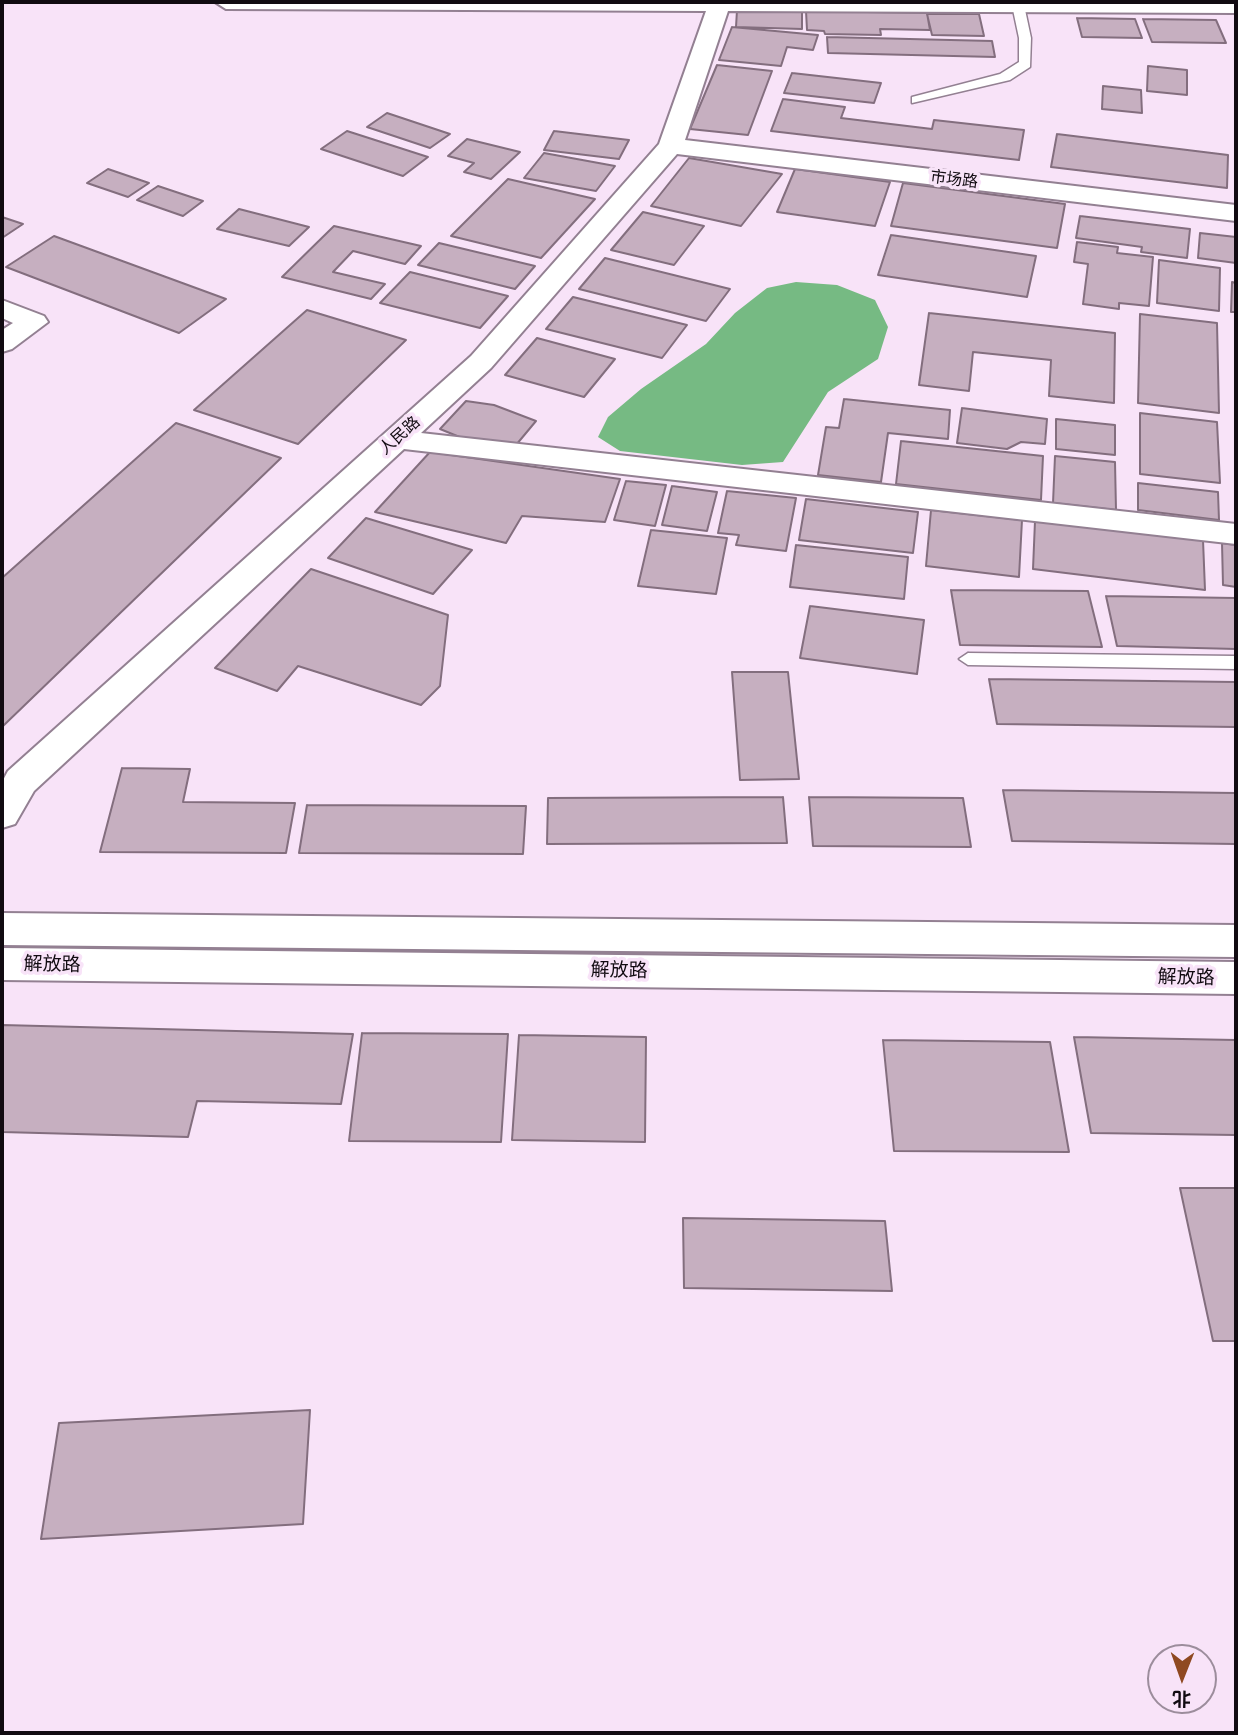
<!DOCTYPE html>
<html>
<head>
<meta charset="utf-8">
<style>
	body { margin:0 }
	#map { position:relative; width:1238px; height:1735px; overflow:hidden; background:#f8e3f8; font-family:Helvetica,"Noto Sans SC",sans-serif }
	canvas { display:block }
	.frame { position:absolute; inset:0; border:4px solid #110b11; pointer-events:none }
	.north { position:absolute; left:1147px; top:1644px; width:70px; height:70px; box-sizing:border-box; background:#f8e3f8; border:2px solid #9c8d9c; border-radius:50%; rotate:181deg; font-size:19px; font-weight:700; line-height:28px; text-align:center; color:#110b11 }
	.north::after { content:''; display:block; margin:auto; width:24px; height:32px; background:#8f4921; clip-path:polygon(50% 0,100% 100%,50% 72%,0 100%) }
</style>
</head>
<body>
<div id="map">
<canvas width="1238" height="1735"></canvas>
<div class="frame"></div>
<div class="north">北</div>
</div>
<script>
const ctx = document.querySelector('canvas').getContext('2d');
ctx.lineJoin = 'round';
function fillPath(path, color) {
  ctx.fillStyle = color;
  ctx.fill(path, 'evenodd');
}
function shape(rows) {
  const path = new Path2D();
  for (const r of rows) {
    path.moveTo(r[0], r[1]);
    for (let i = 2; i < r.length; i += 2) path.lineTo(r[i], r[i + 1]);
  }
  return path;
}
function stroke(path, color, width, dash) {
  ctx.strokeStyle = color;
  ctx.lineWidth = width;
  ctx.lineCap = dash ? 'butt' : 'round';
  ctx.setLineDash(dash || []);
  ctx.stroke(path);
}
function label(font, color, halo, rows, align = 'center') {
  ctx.font = font + ' Helvetica,"Noto Sans SC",sans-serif';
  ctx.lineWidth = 7;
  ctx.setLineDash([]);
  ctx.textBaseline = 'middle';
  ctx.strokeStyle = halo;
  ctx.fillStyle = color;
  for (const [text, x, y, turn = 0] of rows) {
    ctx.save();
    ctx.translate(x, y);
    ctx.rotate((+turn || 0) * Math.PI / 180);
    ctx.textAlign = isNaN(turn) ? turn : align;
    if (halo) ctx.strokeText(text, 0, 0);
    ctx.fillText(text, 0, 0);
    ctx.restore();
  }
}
fillPath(shape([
	[796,282,837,285,875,300,888,327,878,359,828,392,783,462,742,465,620,451,598,437,608,417,641,389,706,344,735,313,767,288]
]), '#76ba83');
const building = shape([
	[737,10,802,12,802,29,736,27,737,10],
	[806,11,927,13,930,30,880,29,881,35,825,34,824,31,807,30,806,11],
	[927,14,979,14,984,36,932,35,927,14],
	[1077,18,1135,19,1142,38,1082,37,1077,18],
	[1143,19,1216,20,1226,43,1152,42,1143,19],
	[732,27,818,35,813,50,787,47,781,66,719,60,732,27],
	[827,37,992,41,995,57,828,53,827,37],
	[717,65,772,71,748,135,690,129,717,65],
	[1148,66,1187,70,1187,95,1147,91,1148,66],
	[792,73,881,83,874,103,784,93,792,73],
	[1103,86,1141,90,1142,113,1102,109,1103,86],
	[783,99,845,107,841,118,932,129,934,120,1024,130,1019,160,771,131,783,99],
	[387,113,450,134,430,148,367,127,387,113],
	[347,131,428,157,403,176,321,149,347,131],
	[554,131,629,140,619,159,544,150,554,131],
	[1057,134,1228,155,1227,188,1051,167,1057,134],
	[467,139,520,152,491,179,464,172,474,163,448,156,467,139],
	[544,153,615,166,596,191,524,178,544,153],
	[689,158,782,174,741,226,651,206,689,158],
	[108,169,149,183,128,197,87,183,108,169],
	[795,169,890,182,875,226,777,212,795,169],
	[508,179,595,199,541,258,451,236,508,179],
	[903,183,1065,204,1057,248,891,226,903,183],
	[158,186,203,201,183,216,137,200,158,186],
	[239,209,309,227,289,246,217,229,239,209],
	[643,212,704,226,674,265,611,250,643,212],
	[1080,216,1190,229,1187,258,1141,252,1142,247,1076,238,1080,216],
	[2,217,23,224,2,238,2,217],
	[334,226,421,246,405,264,353,251,333,272,385,284,371,299,282,277,334,226],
	[1200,233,1236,237,1236,263,1198,258,1200,233],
	[891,235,1036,256,1027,297,878,275,891,235],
	[54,236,226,299,179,333,6,267,54,236],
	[1077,242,1118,247,1117,253,1153,257,1149,306,1119,303,1119,309,1083,304,1088,264,1074,262,1077,242],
	[439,243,535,266,515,289,418,265,439,243],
	[605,258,730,289,706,321,579,289,605,258],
	[1159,260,1220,268,1219,311,1157,303,1159,260],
	[410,272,508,296,480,328,380,303,410,272],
	[1232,282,1236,283,1236,312,1231,312,1232,282],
	[573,297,687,325,662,358,546,329,573,297],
	[307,310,406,340,298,444,194,410,307,310],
	[929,313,1115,333,1114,403,1049,396,1051,360,973,352,969,391,919,385,929,313],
	[1140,314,1217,323,1219,413,1138,403,1140,314],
	[537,338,615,359,584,397,505,375,537,338],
	[844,399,950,410,948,439,888,433,881,482,818,475,826,427,839,428,844,399],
	[466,401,494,405,536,421,516,445,462,438,440,429,466,401],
	[962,408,1047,419,1045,444,1021,442,1007,449,957,443,962,408],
	[1140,413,1217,422,1220,483,1140,474,1140,413],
	[1056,419,1115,425,1115,455,1056,449,1056,419],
	[176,423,281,458,2,727,2,578,176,423],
	[901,441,1043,456,1041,500,896,484,901,441],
	[430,452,620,479,605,522,522,516,506,543,375,512,430,452],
	[1055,456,1115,462,1116,510,1053,503,1055,456],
	[626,481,666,485,655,526,614,520,626,481],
	[1138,483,1218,492,1219,520,1138,510,1138,483],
	[672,486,717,492,707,531,662,525,672,486],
	[727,491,796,498,786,551,736,545,739,535,718,533,727,491],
	[806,499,918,512,913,553,799,540,806,499],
	[931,510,1022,520,1019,577,926,566,931,510],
	[366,518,472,550,433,594,328,558,366,518],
	[1035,521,1203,540,1205,590,1033,569,1035,521],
	[651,530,727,538,716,594,638,586,651,530],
	[1222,543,1236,545,1236,587,1223,585,1222,543],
	[796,545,908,557,904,599,790,587,796,545],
	[311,569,448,615,440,686,421,705,298,666,277,691,215,668,311,569],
	[951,590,1088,591,1102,647,960,645,951,590],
	[1106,596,1236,598,1236,649,1117,646,1106,596],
	[810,606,924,620,917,674,800,658,810,606],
	[732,672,788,672,799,779,740,780,732,672],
	[989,679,1236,682,1236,727,997,724,989,679],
	[122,768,190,769,183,802,295,803,286,853,100,852,122,768],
	[1003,790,1236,793,1236,844,1012,841,1003,790],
	[783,797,787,843,547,844,548,798,783,797],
	[809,797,963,798,971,847,813,846,809,797],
	[307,805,526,806,523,854,299,853,307,805],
	[2,1025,353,1034,341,1104,197,1101,188,1137,2,1132,2,1025],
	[362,1033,508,1034,501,1142,349,1141,362,1033],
	[519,1035,646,1037,645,1142,512,1140,519,1035],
	[1074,1037,1236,1040,1236,1135,1091,1133,1074,1037],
	[883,1040,1050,1042,1069,1152,894,1151,883,1040],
	[1180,1188,1236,1188,1236,1341,1213,1341,1180,1188],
	[683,1218,885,1221,892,1291,684,1288,683,1218],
	[310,1410,303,1524,41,1539,59,1423,310,1410]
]);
fillPath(building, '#c6afc0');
stroke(building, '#836e7e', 2);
const service = shape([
	[1016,2,1024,5,1031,38,1030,67,1010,80,912,103,912,97,1000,74,1019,62,1019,38,1012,5,1016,2],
	[968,653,1236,656,1236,669,968,665,959,659,968,653]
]);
const minor = shape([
	[215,2,1236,2,1236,13,728,11,685,140,1236,205,1236,221,677,154,491,368,421,433,1236,524,1236,544,404,449,34,791,15,824,2,828,2,782,8,771,471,356,659,144,706,11,226,9,215,2],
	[2,300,44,316,48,322,12,349,2,352,2,330,13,323,2,318,2,300],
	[2,913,1236,925,1236,957,2,945,2,913],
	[2,948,1236,962,1236,994,2,980,2,948]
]);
stroke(service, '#938092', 3);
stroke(minor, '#938092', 4);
fillPath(service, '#fff');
fillPath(minor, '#fff');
label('16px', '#110b11', '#f8e3f8', [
	["市场路",954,180,7],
	["人民路",400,436,-42]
]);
label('19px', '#110b11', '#f8e3f8', [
	["解放路",52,965,1],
	["解放路",619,971,1],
	["解放路",1186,978,1]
]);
</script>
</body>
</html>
